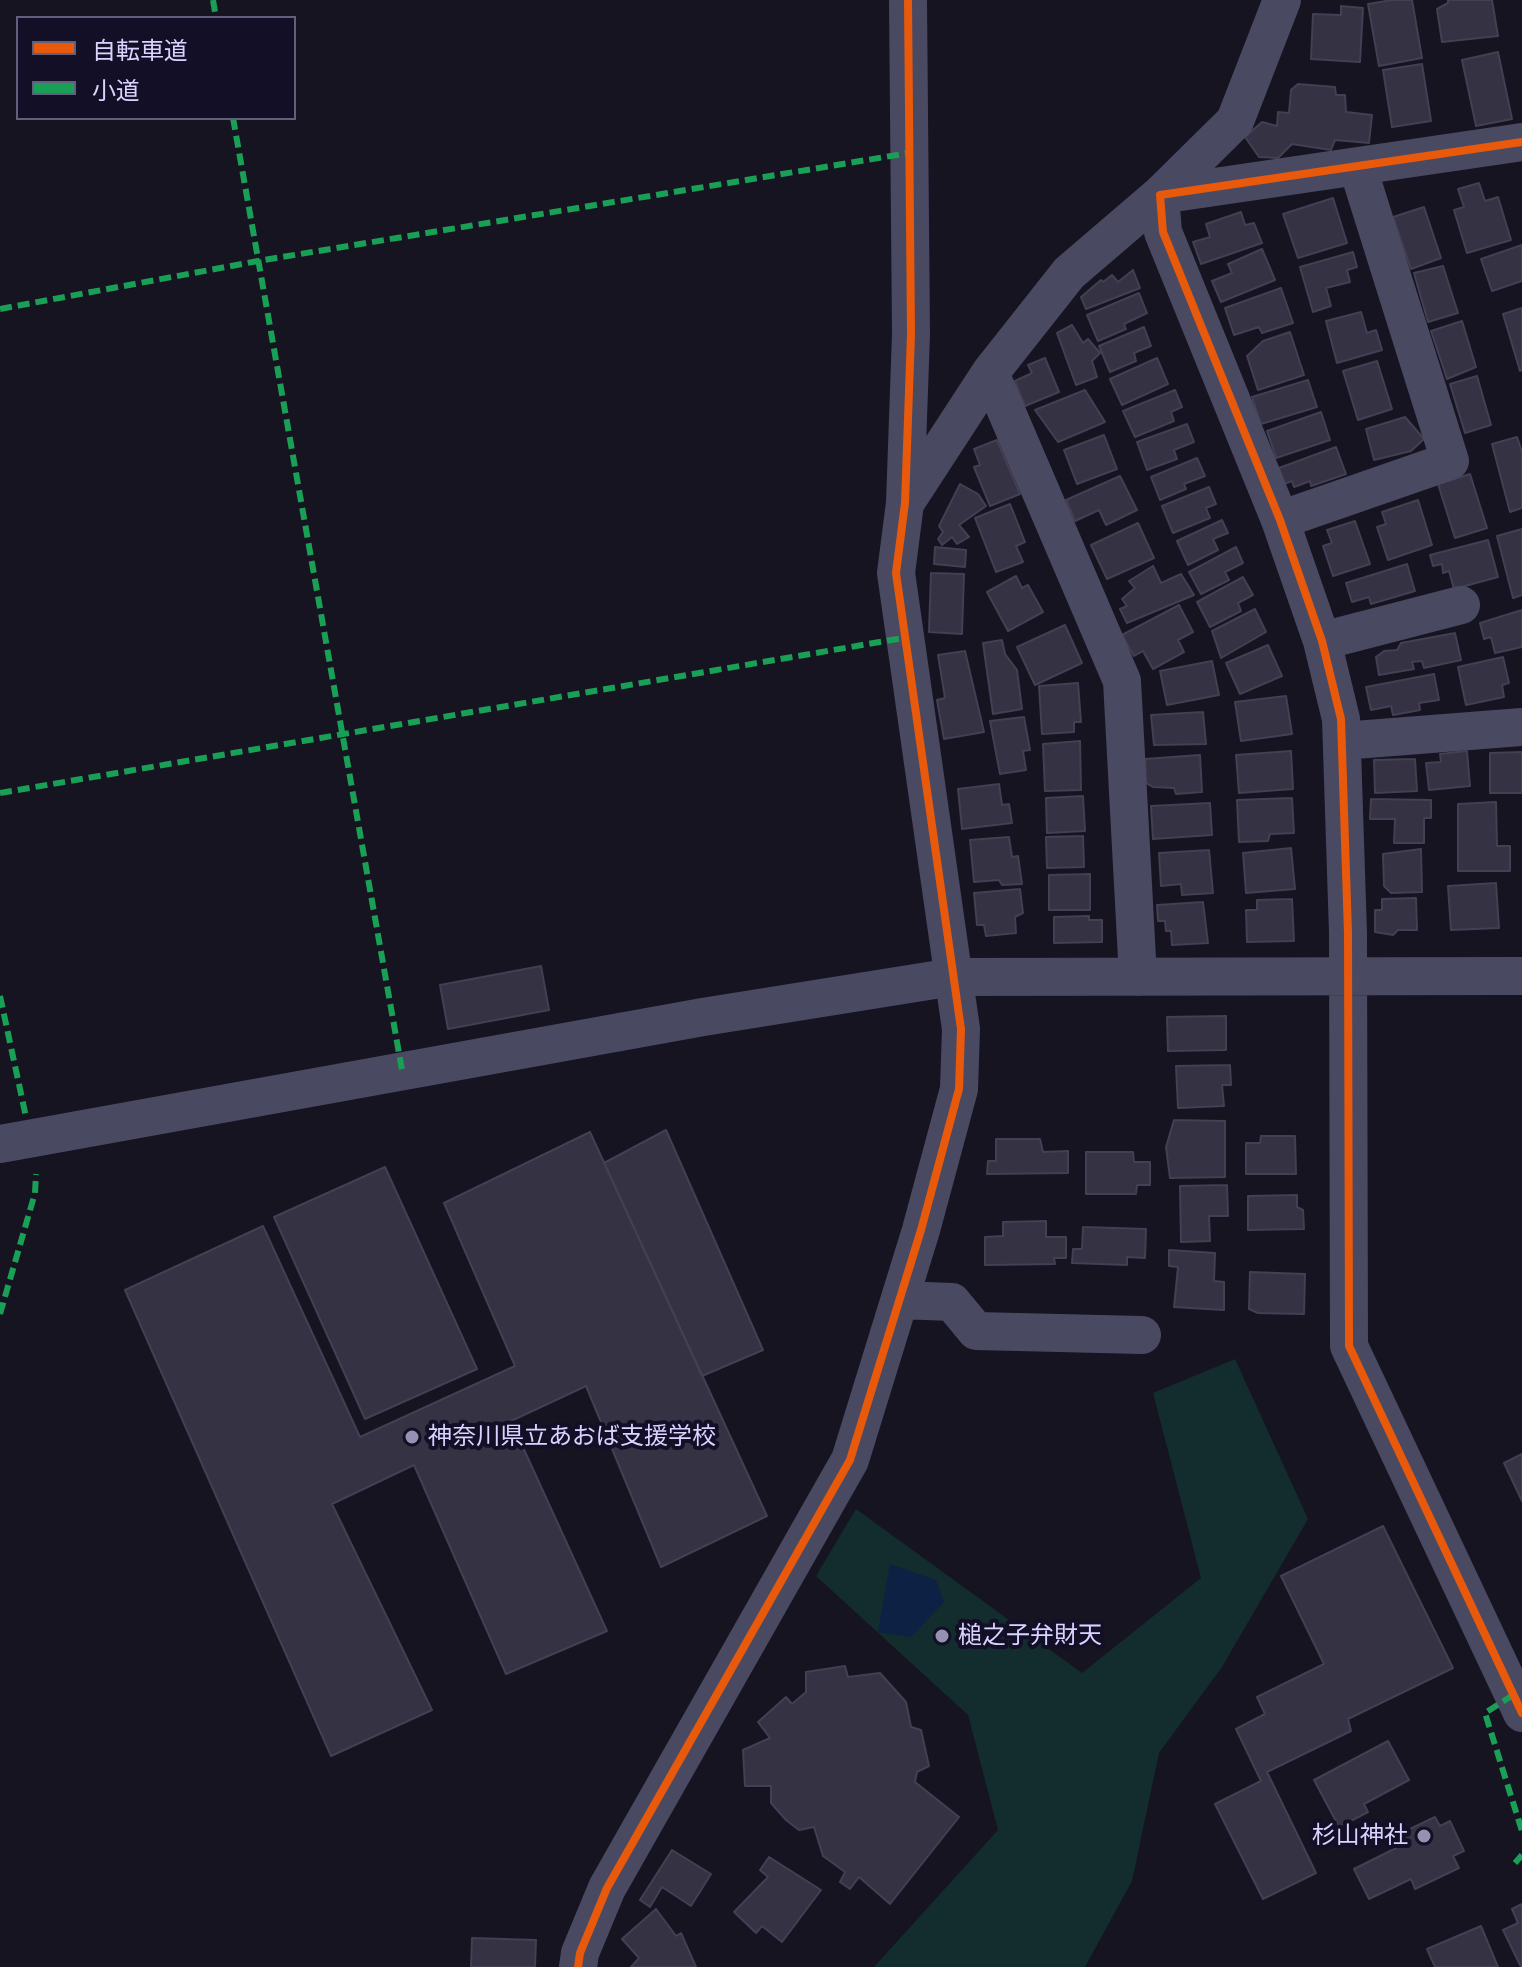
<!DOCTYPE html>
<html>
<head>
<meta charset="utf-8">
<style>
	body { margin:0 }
	#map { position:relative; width:1522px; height:1967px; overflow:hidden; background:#161421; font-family:Karla,"Noto Sans JP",sans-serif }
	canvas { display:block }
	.legend { position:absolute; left:16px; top:16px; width:280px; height:104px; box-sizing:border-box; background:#130f26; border:2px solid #625e7d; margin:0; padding:10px 14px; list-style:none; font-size:24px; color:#d9d4ff }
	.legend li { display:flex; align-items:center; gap:16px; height:40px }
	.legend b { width:40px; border:2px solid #625e7d }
</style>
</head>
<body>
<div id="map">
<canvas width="1522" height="1967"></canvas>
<ul class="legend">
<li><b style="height:10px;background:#e8590c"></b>自転車道</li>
<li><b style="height:10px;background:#1a9f57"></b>小道</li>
</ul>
</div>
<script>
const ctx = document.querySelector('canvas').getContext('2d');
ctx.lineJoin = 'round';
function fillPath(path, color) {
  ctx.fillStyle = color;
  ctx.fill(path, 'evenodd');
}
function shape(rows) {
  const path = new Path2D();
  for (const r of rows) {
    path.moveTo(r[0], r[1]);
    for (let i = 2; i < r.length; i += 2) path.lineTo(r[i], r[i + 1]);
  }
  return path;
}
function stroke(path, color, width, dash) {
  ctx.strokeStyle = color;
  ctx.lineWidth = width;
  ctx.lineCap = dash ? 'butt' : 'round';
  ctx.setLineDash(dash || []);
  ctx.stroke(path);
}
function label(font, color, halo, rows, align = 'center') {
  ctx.font = font + ' Karla,"Noto Sans JP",sans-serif';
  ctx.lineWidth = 8;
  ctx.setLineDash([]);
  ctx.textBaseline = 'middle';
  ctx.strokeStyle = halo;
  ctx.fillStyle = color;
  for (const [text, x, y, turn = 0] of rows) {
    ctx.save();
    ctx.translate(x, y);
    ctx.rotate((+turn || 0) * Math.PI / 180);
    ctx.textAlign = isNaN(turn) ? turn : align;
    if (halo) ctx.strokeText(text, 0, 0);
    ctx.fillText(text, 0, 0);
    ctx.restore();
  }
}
fillPath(shape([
	[1235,1359,1308,1519,1222,1667,1159,1753,1132,1881,1085,1967,874,1967,998,1830,968,1715,816,1576,856,1509,1082,1673,1201,1578,1153,1393]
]), '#132c2d');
fillPath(shape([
	[890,1564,936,1580,944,1602,911,1637,878,1632]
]), '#0d2144');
const building = shape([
	[1392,0,1412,0,1422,58,1379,66,1368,4,1392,0],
	[1448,0,1492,0,1498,36,1442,42,1437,9,1448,3,1448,0],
	[1341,6,1363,8,1360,62,1311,59,1313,14,1341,15,1341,6],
	[1498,52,1512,119,1476,126,1462,60,1498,52],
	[1422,64,1431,121,1392,127,1383,70,1422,64],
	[1298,84,1335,87,1336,95,1345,95,1346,112,1372,115,1369,143,1335,140,1331,150,1292,144,1278,158,1259,157,1245,137,1262,122,1277,126,1278,112,1289,113,1291,90,1298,84],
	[1479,183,1485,201,1498,197,1511,240,1467,253,1454,210,1464,207,1458,189,1479,183],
	[1333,198,1347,243,1298,258,1283,214,1333,198],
	[1424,207,1441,258,1411,269,1393,217,1424,207],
	[1241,212,1245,225,1254,223,1262,243,1201,264,1193,242,1210,237,1206,224,1241,212],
	[1522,245,1522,281,1492,291,1481,259,1522,245],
	[1262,249,1275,280,1221,302,1212,281,1232,273,1228,264,1262,249],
	[1353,252,1357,267,1347,270,1350,282,1326,288,1331,306,1313,312,1300,267,1353,252],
	[1443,266,1458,313,1428,322,1414,273,1443,266],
	[1133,270,1140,288,1086,309,1081,297,1101,280,1103,282,1112,275,1118,282,1133,270],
	[1281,288,1293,323,1262,333,1259,327,1234,335,1225,308,1281,288],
	[1139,293,1147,313,1124,324,1126,329,1098,341,1087,315,1139,293],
	[1522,308,1522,370,1520,371,1503,314,1522,308],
	[1361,312,1367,333,1376,330,1382,350,1337,363,1326,321,1361,312],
	[1462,321,1476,367,1447,379,1431,331,1462,321],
	[1072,325,1083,343,1088,339,1100,353,1092,361,1097,377,1076,385,1057,333,1072,325],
	[1144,327,1151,346,1134,353,1136,361,1110,372,1099,346,1144,327],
	[1290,332,1304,375,1258,390,1247,356,1263,341,1290,332],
	[1045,358,1059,392,1025,406,1015,381,1032,373,1028,365,1045,358],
	[1157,358,1168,384,1122,405,1110,379,1157,358],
	[1377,361,1392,409,1358,420,1343,371,1377,361],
	[1477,376,1491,425,1465,433,1450,384,1477,376],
	[1308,380,1317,407,1261,424,1252,397,1308,380],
	[1085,390,1105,422,1058,442,1035,410,1085,390],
	[1175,390,1182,407,1171,412,1174,421,1135,437,1123,411,1175,390],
	[1321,412,1330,440,1276,458,1267,431,1321,412],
	[1405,417,1424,439,1411,451,1374,460,1366,429,1405,417],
	[1187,424,1194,442,1174,450,1177,459,1147,470,1137,442,1187,424],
	[1104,435,1117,469,1077,484,1064,450,1104,435],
	[1517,437,1522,452,1522,508,1510,512,1492,444,1517,437],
	[997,440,1020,494,990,506,974,467,980,465,974,449,997,440],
	[1336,447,1346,474,1311,486,1310,481,1294,487,1292,481,1284,484,1279,468,1336,447],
	[1197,458,1205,476,1184,484,1186,489,1160,500,1151,477,1197,458],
	[1470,474,1487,528,1455,538,1438,484,1470,474],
	[1120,476,1137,510,1106,525,1099,510,1075,521,1066,500,1120,476],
	[960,484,978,494,986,506,959,525,969,537,957,544,952,537,942,545,938,539,943,532,939,526,960,484],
	[1209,487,1216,504,1206,508,1210,518,1173,533,1162,506,1209,487],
	[1418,500,1432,545,1388,560,1377,527,1386,524,1382,512,1418,500],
	[1010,504,1025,542,1016,546,1023,562,996,572,975,518,1010,504],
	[1222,520,1228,533,1213,539,1218,550,1188,565,1177,541,1222,520],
	[1355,521,1370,564,1333,576,1323,546,1332,543,1327,530,1355,521],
	[1138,523,1154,558,1107,579,1091,545,1138,523],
	[1522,529,1522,595,1513,598,1497,536,1522,529],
	[1488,540,1498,577,1454,589,1449,571,1443,573,1442,564,1433,566,1430,555,1488,540],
	[935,547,966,550,965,567,934,564,935,547],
	[1236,547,1243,563,1225,572,1229,580,1201,594,1189,572,1236,547],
	[1407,564,1415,591,1371,604,1369,597,1352,602,1346,583,1407,564],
	[1153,566,1161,583,1181,574,1194,595,1127,623,1120,609,1127,606,1122,599,1135,588,1129,581,1153,566],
	[931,573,964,574,962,634,929,632,931,573],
	[1016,576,1022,588,1028,585,1043,612,1008,631,987,592,1016,576],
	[1243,577,1253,595,1238,603,1241,611,1210,627,1197,602,1243,577],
	[1179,605,1193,632,1178,640,1184,652,1153,669,1143,651,1134,656,1122,635,1179,605],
	[1255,609,1266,632,1221,658,1212,631,1255,609],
	[1522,610,1522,647,1495,653,1491,637,1484,639,1480,623,1522,610],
	[1065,625,1082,663,1035,685,1017,647,1065,625],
	[1455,633,1461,660,1424,668,1422,661,1412,662,1414,669,1379,675,1376,657,1384,651,1397,650,1401,643,1455,633],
	[1002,640,1005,654,1017,670,1022,709,993,714,983,643,1002,640],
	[1268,645,1282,676,1240,694,1226,663,1268,645],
	[965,651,984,732,944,739,937,700,945,698,938,655,965,651],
	[1503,657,1509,683,1502,685,1504,697,1466,705,1458,667,1503,657],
	[1212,661,1219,695,1167,705,1160,671,1212,661],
	[1434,674,1439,700,1419,703,1420,710,1393,715,1391,706,1371,710,1366,687,1434,674],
	[1078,683,1081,722,1074,722,1074,732,1042,734,1039,686,1078,683],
	[1286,696,1292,734,1241,741,1235,702,1286,696],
	[1203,712,1206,744,1154,745,1151,715,1203,712],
	[1024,717,1030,750,1023,751,1026,770,1000,774,990,721,1024,717],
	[1080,741,1081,790,1045,791,1043,744,1080,741],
	[1291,751,1293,789,1239,793,1236,755,1291,751],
	[1467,751,1470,786,1429,790,1426,763,1441,762,1440,754,1467,751],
	[1522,752,1522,793,1490,793,1490,753,1522,752],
	[1200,755,1202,792,1176,794,1174,788,1153,787,1146,783,1145,759,1200,755],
	[1415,759,1417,791,1375,793,1374,760,1415,759],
	[999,784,1002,805,1009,804,1012,823,962,829,958,789,999,784],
	[1083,796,1085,831,1047,833,1046,798,1083,796],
	[1292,798,1294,833,1270,834,1268,841,1239,842,1237,800,1292,798],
	[1371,799,1431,800,1431,818,1424,818,1424,843,1394,843,1395,819,1370,819,1371,799],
	[1496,802,1497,846,1510,846,1510,871,1458,871,1458,804,1496,802],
	[1210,803,1212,835,1153,839,1151,806,1210,803],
	[1083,836,1084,867,1047,868,1046,837,1083,836],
	[1009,837,1012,857,1018,856,1022,884,1002,885,999,880,974,882,970,840,1009,837],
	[1291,848,1295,889,1246,893,1243,853,1291,848],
	[1421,849,1422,892,1391,893,1384,886,1383,854,1421,849],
	[1209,850,1213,893,1182,895,1181,884,1161,886,1159,853,1209,850],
	[1090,874,1090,910,1049,910,1049,875,1090,874],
	[1496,883,1499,928,1451,930,1448,886,1496,883],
	[1020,889,1023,913,1015,917,1016,933,986,936,984,925,977,925,974,893,1020,889],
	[1416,898,1417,930,1398,930,1393,935,1375,932,1375,910,1382,910,1382,899,1416,898],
	[1292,899,1294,941,1247,942,1246,910,1257,910,1257,900,1292,899],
	[1203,902,1208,943,1172,945,1171,931,1166,931,1165,921,1158,921,1157,905,1203,902],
	[1089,916,1089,920,1102,920,1102,942,1054,943,1054,917,1089,916],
	[541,966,549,1010,448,1029,440,985,541,966],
	[1226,1016,1226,1050,1168,1051,1167,1017,1226,1016],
	[1230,1065,1231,1085,1222,1085,1224,1106,1178,1108,1176,1066,1230,1065],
	[1174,1120,1225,1121,1225,1177,1170,1178,1166,1147,1174,1120],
	[666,1130,763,1350,702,1376,604,1163,666,1130],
	[590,1132,767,1516,661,1567,586,1386,511,1421,607,1631,506,1674,414,1465,332,1504,432,1710,331,1756,125,1290,263,1226,360,1437,515,1366,444,1203,590,1132],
	[1261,1136,1295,1136,1296,1174,1246,1174,1246,1143,1260,1143,1261,1136],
	[996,1139,1040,1139,1043,1152,1068,1151,1068,1173,987,1174,988,1161,996,1161,996,1139],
	[1086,1152,1133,1152,1134,1162,1150,1162,1150,1185,1137,1185,1136,1194,1086,1194,1086,1152],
	[385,1167,477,1369,365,1419,274,1217,385,1167],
	[1227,1185,1228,1216,1209,1216,1210,1241,1181,1242,1180,1186,1227,1185],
	[1297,1195,1297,1207,1303,1210,1304,1229,1248,1230,1248,1196,1297,1195],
	[1046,1221,1046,1237,1066,1237,1066,1258,1054,1258,1055,1264,985,1265,985,1237,1003,1236,1003,1222,1046,1221],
	[1083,1227,1146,1229,1145,1258,1127,1257,1127,1265,1072,1263,1073,1249,1082,1249,1083,1227],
	[1169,1250,1215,1253,1214,1281,1224,1282,1224,1310,1174,1307,1178,1267,1169,1266,1169,1250],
	[1250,1272,1305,1274,1304,1314,1258,1313,1249,1309,1250,1272],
	[1522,1454,1522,1501,1504,1463,1522,1454],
	[1383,1526,1453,1668,1348,1719,1351,1731,1267,1772,1316,1873,1263,1899,1215,1804,1261,1781,1236,1729,1265,1714,1257,1697,1324,1664,1281,1576,1383,1526],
	[845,1666,848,1677,880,1673,906,1702,911,1727,921,1730,929,1766,917,1772,915,1782,959,1817,890,1904,859,1877,850,1889,840,1882,845,1872,823,1856,814,1827,799,1830,786,1820,771,1803,771,1786,745,1786,743,1750,770,1738,758,1722,786,1697,792,1704,806,1692,806,1672,845,1666],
	[1388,1741,1409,1780,1364,1804,1368,1812,1339,1827,1314,1780,1388,1741],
	[1435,1817,1440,1826,1450,1821,1464,1851,1453,1856,1459,1868,1415,1889,1411,1879,1369,1899,1354,1869,1398,1847,1393,1837,1435,1817],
	[672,1850,711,1874,691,1906,662,1887,650,1907,640,1900,672,1850],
	[769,1857,821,1890,782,1942,762,1926,756,1933,734,1912,768,1877,760,1870,769,1857],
	[1522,1904,1522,1967,1521,1967,1503,1930,1518,1923,1512,1909,1522,1904],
	[656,1909,676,1936,681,1933,696,1967,631,1967,639,1958,622,1939,656,1909],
	[1481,1926,1498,1967,1435,1967,1427,1949,1481,1926],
	[472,1938,536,1940,535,1967,471,1967,472,1938]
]);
fillPath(building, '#343243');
stroke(building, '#433f54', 2);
stroke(shape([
	[1522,142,1160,195,1163,232,1280,520,1322,641,1341,719,1348,933,1349,1346,1522,1713],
	[990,373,1122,681,1138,977],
	[906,502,990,373,1069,273,1160,195,1235,121,1282,0],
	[1280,520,1450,461,1358,168],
	[1322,641,1461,605],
	[1342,741,1522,727],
	[0,1144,703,1017,953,977,1522,976],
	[900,1300,952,1302,976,1331,1142,1335],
	[578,1967,580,1953,607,1888,850,1460,921,1230,959,1089,961,1029,896,573,905,503,911,334,908,0]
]), '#4a4962', 38);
stroke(shape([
	[213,0,216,18],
	[233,118,402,1070],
	[0,309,258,261,909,153],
	[0,793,903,638],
	[0,996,26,1117],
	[0,1314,35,1193,36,1174],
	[1513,1695,1485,1713,1522,1831],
	[1515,1863,1522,1855]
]), '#1a9f57', 6, [12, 6]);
stroke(shape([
	[1522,142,1160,195,1163,232,1280,520,1322,641,1341,719,1348,933,1349,1346,1522,1713],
	[578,1967,580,1953,607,1888,850,1460,921,1230,959,1089,961,1029,896,573,905,503,911,334,908,0]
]), '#e8590c', 8);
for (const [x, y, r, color] of [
	[412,1437,8,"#9591b1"],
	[942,1636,8,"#9591b1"],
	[1424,1836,8,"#9591b1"]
]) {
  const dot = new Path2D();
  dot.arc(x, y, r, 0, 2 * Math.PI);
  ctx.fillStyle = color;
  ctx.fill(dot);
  stroke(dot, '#130f26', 3);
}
label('24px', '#d9d4ff', '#130f26', [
	["神奈川県立あおば支援学校",428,1437],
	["槌之子弁財天",958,1636],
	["杉山神社",1408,1836,"right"]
], 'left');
</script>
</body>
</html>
